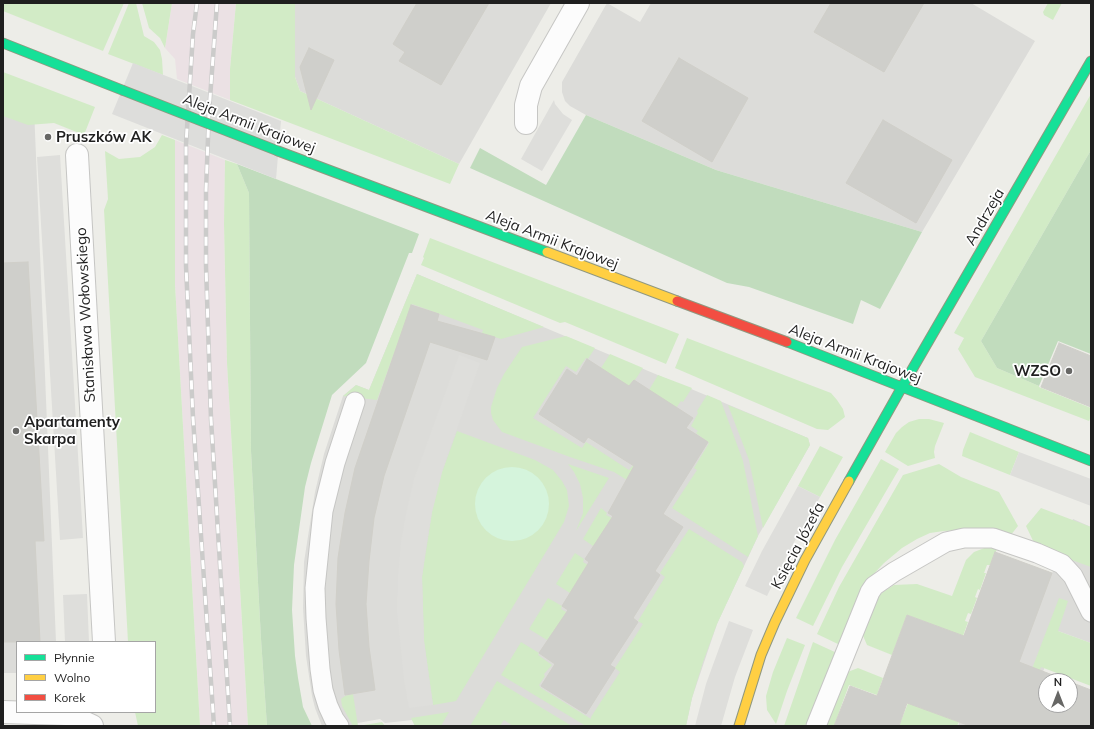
<!DOCTYPE html>
<html>
<head>
<meta charset="utf-8">
<style>
	body { margin:0 }
	#map { position:relative; width:1094px; height:729px; overflow:hidden; background:#edede8; font-family:Mulish,sans-serif }
	canvas { display:block }
	.frame { position:absolute; inset:0; border:4px solid #1f1f1f; pointer-events:none }
	.legend { position:absolute; left:16px; top:641px; width:140px; height:72px; box-sizing:border-box; background:#fff; border:1px solid #a5a5a5; margin:0; padding:5px 7px; list-style:none; font-size:12px; color:#1f1f1f }
	.legend li { display:flex; align-items:center; gap:8px; height:20px }
	.legend b { width:20px; border:1px solid #a5a5a5 }
	.north { position:absolute; left:1038px; top:673px; width:40px; height:40px; box-sizing:border-box; background:#fff; border:1px solid #a5a5a5; border-radius:50%; rotate:0deg; font-size:11px; font-weight:700; line-height:16px; text-align:center; color:#1f1f1f }
	.north::after { content:''; display:block; margin:auto; width:14px; height:18px; background:#676765; clip-path:polygon(50% 0,100% 100%,50% 72%,0 100%) }
</style>
</head>
<body>
<div id="map">
<canvas width="1094" height="729"></canvas>
<div class="frame"></div>
<ul class="legend">
<li><b style="height:5px;background:#16e098"></b>Płynnie</li>
<li><b style="height:5px;background:#ffcf43"></b>Wolno</li>
<li><b style="height:5px;background:#f24e42"></b>Korek</li>
</ul>
<div class="north">N</div>
</div>
<script>
const ctx = document.querySelector('canvas').getContext('2d');
ctx.lineJoin = 'round';
function fillPath(path, color) {
  ctx.fillStyle = color;
  ctx.fill(path, 'evenodd');
}
function shape(rows) {
  const path = new Path2D();
  for (const r of rows) {
    if (r.length === 3) {
      path.moveTo(r[0] + r[2], r[1]);
      path.arc(r[0], r[1], r[2], 0, 2 * Math.PI);
      continue;
    }
    path.moveTo(r[0], r[1]);
    for (let i = 2; i < r.length; i += 2) path.lineTo(r[i], r[i + 1]);
  }
  return path;
}
function stroke(path, color, width, dash) {
  ctx.strokeStyle = color;
  ctx.lineWidth = width;
  ctx.lineCap = dash ? 'butt' : 'round';
  ctx.setLineDash(dash || []);
  ctx.stroke(path);
}
function label(font, color, halo, rows, align = 'center') {
  ctx.font = font + ' Mulish,sans-serif';
  ctx.lineWidth = 3.5;
  ctx.setLineDash([]);
  ctx.textBaseline = 'middle';
  ctx.strokeStyle = halo;
  ctx.fillStyle = color;
  for (const [text, x, y, turn = 0] of rows) {
    ctx.save();
    ctx.translate(x, y);
    ctx.rotate((+turn || 0) * Math.PI / 180);
    ctx.textAlign = isNaN(turn) ? turn : align;
    if (halo) ctx.strokeText(text, 0, 0);
    ctx.fillText(text, 0, 0);
    ctx.restore();
  }
}
fillPath(shape([
	[295,3,551,3,459,164,300,91,295,77],
	[607,3,640,22,651,3,971,3,1035,41,922,232,716,170,586,115,570,106,565,101,562,92,562,82],
	[3,95,34,108,56,642,17,642,17,673,3,673],
	[417,274,808,438,810,445,758,536,717,624,692,698,686,726,415,726,412,720,385,723,380,719,358,723,354,726,322,726,315,708,312,696,306,656,303,608,304,562,315,492,324,454,343,396,356,385,369,390],
	[1073,519,1091,527,1091,643,1058,631,1023,726,958,726,978,673,953,663,995,552,1052,573]
]), '#dcdcd9');
fillPath(shape([
	[172,3,236,3,230,69,230,100,177,79,175,59,165,48],
	[175,140,225,160,224,224,227,363,248,726,200,726,175,285]
]), '#ebe1e4');
fillPath(shape([
	[3,3,124,3,103,51,3,11],
	[129,3,136,3,144,36,154,42,160,50,162,59,163,75,108,54],
	[142,3,172,3,165,48,160,38,149,28],
	[236,3,295,3,295,77,300,91,459,164,450,184,230,100,230,69],
	[1048,3,1062,3,1053,20,1044,15,1043,12],
	[3,72,95,107,84,135,54,123,28,125,3,116],
	[1091,94,1091,150,981,341,997,368,1039,386,1039,387,1091,408,1091,417,1089,421,975,377,958,349,964,338,954,333],
	[162,135,175,140,175,285,200,726,138,726,135,712,155,712,155,642,128,642,104,210,108,199,105,151,119,159,140,157,155,147],
	[225,160,237,164,249,193,251,451,261,639,267,726,248,726,227,363,224,224],
	[430,238,679,334,666,364,565,322,560,323,421,265,424,258,423,257],
	[417,274,544,327,501,339,482,333,483,330,440,314,412,304,377,400,343,396,356,385,369,390],
	[566,336,595,348,588,359,586,358,576,372,566,366,533,418,582,448,586,442,629,470,634,464,643,490,614,472,570,457,502,432,493,420,491,413,491,407,497,388,504,374,522,347],
	[687,338,831,393,837,400,843,409,845,417,828,430,817,429,675,368],
	[610,354,643,368,635,380,633,380,628,388,601,368],
	[658,375,692,388,683,402,681,401,671,415,649,390],
	[707,395,721,401,743,461,758,536,748,557,672,508,697,470,694,468,709,443,696,433,698,431,691,426,698,413,697,411],
	[728,405,808,438,810,445,763,528,749,460],
	[919,419,929,419,944,423,935,446,934,452,935,458,908,466,885,452,896,433,902,427,909,422],
	[457,431,535,460,553,470,562,481,567,490,569,506,564,522,456,701,433,705,424,641,422,577,432,512,442,472],
	[970,432,1019,452,1010,475,962,456,963,450],
	[820,446,843,457,820,497,798,486],
	[881,459,899,469,842,567,813,626,796,618,835,540],
	[568,464,609,478,576,531,583,513,583,498,580,484,574,472],
	[939,464,961,477,999,492,1018,526,1010,536,963,530,944,531,930,533,917,539,902,548,884,563,869,579,840,645,817,634,839,587,903,475],
	[601,508,607,513,606,515,614,519,602,549,595,544,593,546,583,539],
	[1041,508,1091,527,1091,567,1036,547,1026,526],
	[689,529,742,562,744,566,717,624,703,662,692,698,686,726,586,726,501,675,521,642,539,653,538,655,552,665,544,674,545,676,539,685,541,688,591,719,591,717,620,672,615,668,643,624,638,621,665,577,660,573],
	[987,547,998,547,990,565,987,565,984,573,986,573,980,590,978,589,975,597,977,598,971,614,968,613,965,621,968,622,963,636,907,615,892,655,867,645,861,631,875,599,883,592,894,585,917,584,952,596,966,560,974,552],
	[575,553,584,559,583,562,596,570,570,593,556,584],
	[548,598,562,606,561,609,568,613,547,640,529,629],
	[1059,598,1068,601,1058,631,1091,643,1091,686,1041,667,1037,677,1030,674],
	[787,638,805,645,787,691,776,724,767,710,766,696,773,672],
	[813,642,837,653,808,723,803,726,784,726],
	[858,668,883,678,877,695,849,685,834,726,824,726,845,673],
	[497,681,572,726,513,726,504,720,500,726,470,726],
	[353,694,358,726,382,722,385,726,353,726,342,706,341,699,345,696],
	[908,703,959,722,957,726,899,726],
	[449,712,441,726,415,726,411,718]
]), '#d2ebc6');
fillPath(shape([
	[586,115,716,170,922,232,880,309,861,300,853,324,749,287,727,283,470,168,480,148,546,185],
	[1091,150,1091,354,1058,341,1039,386,997,368,981,341],
	[237,164,419,234,412,253,409,253,366,363,332,395,311,463,305,487,294,565,292,610,295,656,298,678,303,707,312,726,267,726,261,639,251,451,249,193]
]), '#c1dcbd');
fillPath(shape([
	[512,504,37]
]), '#d5f4dc');
fillPath(shape([
	[554,100,555,104,563,114,572,120,542,171,521,159],
	[60,155,83,538,60,540,37,157],
	[459,355,480,363,442,472,432,512,425,555,422,577,424,641,433,705,409,708,404,680,397,611,398,576,401,542,406,514,414,479],
	[1019,452,1091,479,1091,506,1010,475],
	[798,486,820,497,789,551,767,596,745,586,762,551],
	[87,594,89,642,65,642,63,595],
	[729,621,753,630,735,677,721,726,695,726,706,684]
]), '#dededb');
fillPath(shape([
	[133,63,281,121,276,179,112,114]
]), '#dddddb');
const building = shape([
	[417,3,489,3,441,85,399,61,405,52,393,44,417,3],
	[831,3,924,3,884,72,814,32,831,3],
	[309,48,334,60,311,110,300,67,309,48],
	[679,58,748,98,712,162,642,121,679,58],
	[883,120,952,160,916,223,846,183,883,120],
	[28,262,44,541,35,541,40,642,3,642,3,263,28,262],
	[411,305,439,314,437,321,495,337,487,360,430,342,384,476,374,518,369,561,366,604,369,647,375,690,345,695,339,650,336,604,338,558,345,513,355,468,411,305],
	[1059,343,1091,356,1091,407,1041,387,1059,343],
	[587,359,629,386,634,380,693,418,686,428,708,442,663,514,683,527,655,571,660,575,633,618,638,622,610,665,615,668,586,714,541,686,555,664,539,653,568,610,562,606,589,562,585,559,613,516,608,513,634,466,588,437,584,443,539,414,567,369,577,376,587,359],
	[995,552,1052,573,1019,662,1068,681,1046,681,1046,705,1070,705,1070,682,1091,690,1091,726,970,726,907,703,899,726,834,726,850,686,877,696,907,615,964,636,995,552]
]);
fillPath(building, '#cfcfcb');
stroke(building, '#d0cfc9', 1);
const lane = shape([
	[339,726,334,719,328,706,323,690,320,669,316,618,315,588,323,511,335,463,355,402],
	[816,726,870,592,874,586,894,572,946,542,964,538,993,538,1037,553,1062,564,1073,576,1091,612]
]);
const street = shape([
	[526,123,526,105,531,86,578,3],
	[77,155,104,642],
	[3,712,66,714,92,726]
]);
const fast = shape([
	[3,43,122,90],
	[278,151,547,252],
	[787,342,1091,461],
	[849,481,902,387,1091,61]
]);
const slow = shape([
	[547,252,677,301],
	[739,726,761,655,775,622,805,560,849,481]
]);
const jam = shape([
	[677,301,787,342]
]);
stroke(lane, '#c6c6c4', 21);
stroke(street, '#c6c6c4', 24);
stroke(fast, '#90987f', 11);
stroke(slow, '#90987f', 11);
stroke(jam, '#90987f', 11);
stroke(lane, '#fcfcfc', 19);
stroke(street, '#fcfcfc', 22);
stroke(fast, '#16e098', 9);
stroke(slow, '#ffcf43', 9);
stroke(jam, '#f24e42', 9);
const rail = shape([
	[197,3,193,34,186,144,186,266,193,418,214,726],
	[217,3,209,112,206,190,206,266,211,419,230,726]
]);
stroke(rail, '#cbcbca', 4.5);
stroke(rail, '#fff', 3, [9]);
const fastBridge = shape([
	[122,90,278,151]
]);
stroke(fastBridge, '#90987f', 11, []);
stroke(fastBridge, '#16e098', 9);
for (const [x, y, r, color] of [
	[48,137,4,"#676765"],
	[1069,371,4,"#676765"],
	[16,431,4,"#676765"]
]) {
  const dot = new Path2D();
  dot.arc(x, y, r, 0, 2 * Math.PI);
  ctx.fillStyle = color;
  ctx.fill(dot);
  stroke(dot, '#fff', 1.5);
}
label('15px', '#1f1f1f', '#fff', [
	["Aleja Armii Krajowej",249,124,21],
	["Andrzeja",985,217,-60],
	["Aleja Armii Krajowej",552,240,21],
	["Stanisława Wołowskiego",86,315,-93],
	["Aleja Armii Krajowej",855,354,21],
	["Księcia Józefa",798,546,-62]
]);
label('bold 15px', '#1f1f1f', '#fff', [
	["Pruszków AK",56,137],
	["WZSO",1061,371,"right"],
	["Apartamenty",24,422],
	["Skarpa",24,439]
], 'left');
</script>
</body>
</html>
